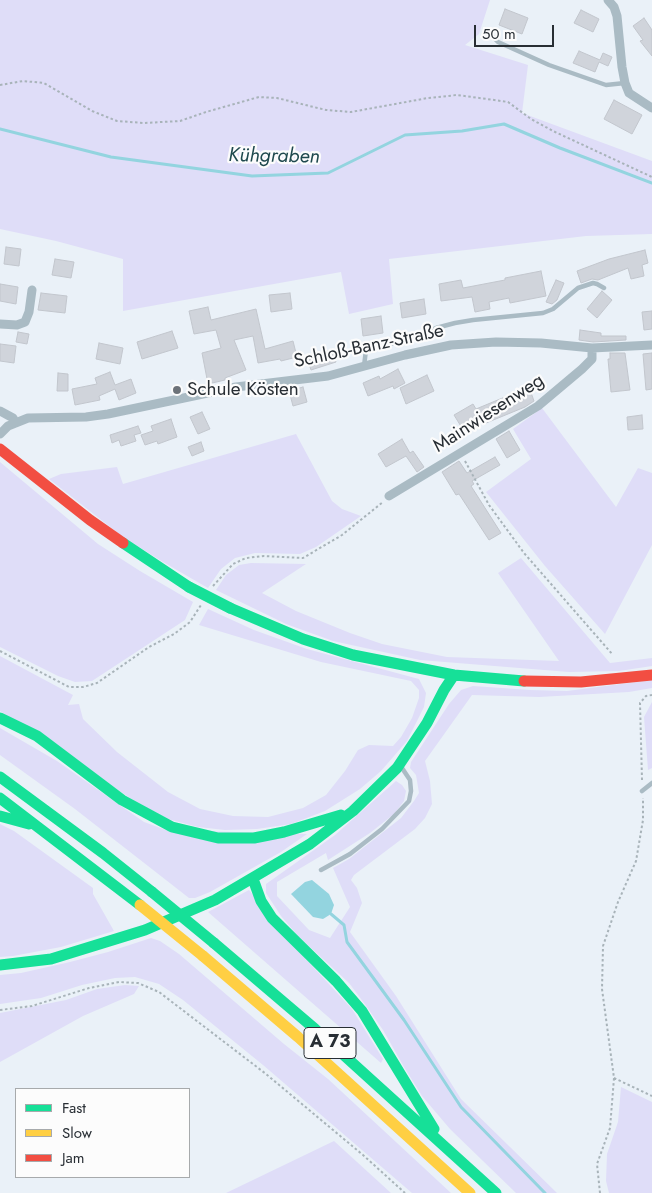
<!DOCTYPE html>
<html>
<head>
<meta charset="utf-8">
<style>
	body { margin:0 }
	#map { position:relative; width:652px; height:1193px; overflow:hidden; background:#eaf1f8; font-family:Jost,sans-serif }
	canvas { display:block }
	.legend { position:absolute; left:15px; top:1088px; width:175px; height:90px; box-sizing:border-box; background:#fcfcfc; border:1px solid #a7aaac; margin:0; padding:6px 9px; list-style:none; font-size:15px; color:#282e34 }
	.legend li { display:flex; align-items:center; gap:10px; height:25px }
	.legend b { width:25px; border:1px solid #a7aaac }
	.scale { position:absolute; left:474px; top:25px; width:80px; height:22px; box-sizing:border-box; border:2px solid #282e34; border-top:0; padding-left:6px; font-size:15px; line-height:18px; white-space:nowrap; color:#282e34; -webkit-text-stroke:4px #fcfcfc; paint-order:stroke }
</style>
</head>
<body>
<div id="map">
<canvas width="652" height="1193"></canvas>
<ul class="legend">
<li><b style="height:6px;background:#16e098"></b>Fast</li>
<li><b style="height:6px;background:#ffcf43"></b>Slow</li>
<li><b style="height:6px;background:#f24e42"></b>Jam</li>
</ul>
<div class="scale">50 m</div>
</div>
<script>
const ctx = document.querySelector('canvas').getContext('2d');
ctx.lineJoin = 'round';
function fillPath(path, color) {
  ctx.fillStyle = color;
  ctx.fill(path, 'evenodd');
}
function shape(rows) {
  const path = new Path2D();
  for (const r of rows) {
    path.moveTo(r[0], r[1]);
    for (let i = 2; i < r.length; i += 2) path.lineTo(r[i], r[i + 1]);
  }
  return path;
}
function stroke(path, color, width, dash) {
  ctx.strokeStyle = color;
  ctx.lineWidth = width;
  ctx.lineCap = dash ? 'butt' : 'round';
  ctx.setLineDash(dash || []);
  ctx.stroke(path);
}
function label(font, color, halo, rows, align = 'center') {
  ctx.font = font + ' Jost,sans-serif';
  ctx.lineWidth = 4.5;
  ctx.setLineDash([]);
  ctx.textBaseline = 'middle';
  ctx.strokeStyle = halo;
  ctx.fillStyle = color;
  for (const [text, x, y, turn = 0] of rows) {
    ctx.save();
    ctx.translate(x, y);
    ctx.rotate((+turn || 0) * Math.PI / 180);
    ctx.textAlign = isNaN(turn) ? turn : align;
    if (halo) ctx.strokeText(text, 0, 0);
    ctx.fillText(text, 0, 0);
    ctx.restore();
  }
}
fillPath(shape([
	[0,0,490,0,479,34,465,45,528,65,522,113,652,161,652,234,586,236,389,259,393,304,349,314,341,272,123,311,123,259,56,241,0,229],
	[542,408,616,507,638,468,652,473,652,545,605,634,545,566,486,492,531,459,513,429],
	[296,434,332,501,342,509,361,516,316,547,300,554,255,553,235,558,221,569,208,588,163,562,123,537,49,479,61,474,117,467,123,484],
	[0,462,98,544,140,571,193,602,185,620,92,681,75,682,58,676,0,647],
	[521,558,610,663,652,658,652,666,619,671,569,672,420,660,333,641,286,624,216,590,226,575,239,565,251,563,306,564,262,593,296,611,350,633,382,644,447,657,559,661,498,573],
	[208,609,254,630,307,649,419,679,426,693,424,707,407,741,381,771,360,789,325,811,291,824,257,829,225,830,198,827,168,819,136,802,0,711,0,656,73,695,68,705,79,704,83,719,117,752,168,792,200,809,233,816,268,817,303,808,326,795,345,771,358,750,369,745,393,746,401,737,412,718,419,698,419,690,411,681,321,662,199,625],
	[652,680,652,688,629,692,539,697,472,695,425,761,430,781,432,804,425,818,415,829,354,875,351,880,357,888,362,903,350,932,396,996,461,1099,557,1193,516,1193,450,1129,422,1096,404,1067,383,1030,364,1003,349,983,298,936,281,916,266,893,266,884,335,835,396,781,402,785,406,791,404,801,394,814,370,833,328,860,326,853,277,882,277,896,309,930,330,938,350,907,333,868,349,859,401,818,414,801,419,793,416,775,410,768,411,762,449,704,461,690,473,686,530,690,567,691],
	[652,702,652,768,648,770,644,717],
	[0,728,57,761,144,822,166,830,307,834,281,852,210,892,195,898,189,898,75,809,0,755],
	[0,824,14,831,93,888,93,894,114,931,61,947,13,956,0,957],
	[249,890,305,958,352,1009,383,1059,381,1063,208,912],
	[151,938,160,941,179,954,284,1044,328,1079,451,1193,412,1193,263,1065,183,1000,159,984,135,977,115,978,82,985,41,998,0,1004,0,975,21,973,70,962,108,952],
	[125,985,139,986,134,994,83,1016,0,1062,0,1013,66,1000,97,989],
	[621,1087,652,1102,652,1193,609,1193,606,1181,607,1154,618,1122],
	[334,1141,391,1193,226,1193]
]), '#dfddf8');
fillPath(shape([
	[312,880,329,894,334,905,331,914,323,919,313,917,291,894,305,882]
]), '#93d4df');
stroke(shape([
	[0,129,111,157,252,176,328,173,405,135,462,131,504,124,560,148,652,183],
	[331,914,344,925,347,942,404,1020,461,1107,545,1193]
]), '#93d4df', 3);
const building = shape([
	[505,9,528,18,522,34,499,25,505,9],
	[581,10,599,19,593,32,574,23,581,10],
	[644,18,652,30,652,56,640,41,643,40,633,26,644,18],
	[579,51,600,60,603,53,612,57,608,66,599,62,595,72,573,63,579,51],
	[614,100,642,115,632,134,604,119,614,100],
	[6,247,21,249,19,266,4,264,6,247],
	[645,250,648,263,642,265,644,276,631,279,628,268,598,280,592,279,581,283,577,271,609,259,645,250],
	[55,259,74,262,71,278,52,275,55,259],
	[541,271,546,296,510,303,509,298,489,302,490,309,475,312,472,297,441,301,439,284,461,280,463,288,505,280,505,278,541,271],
	[556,280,564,283,557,300,552,304,546,302,556,280],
	[0,284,18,287,16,304,0,301,0,284],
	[602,291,612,300,597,318,587,309,602,291],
	[41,293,67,296,65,313,38,310,41,293],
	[290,293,292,309,271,312,269,295,290,293],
	[424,299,426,314,402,318,400,303,424,299],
	[208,307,211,320,256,309,265,349,293,341,297,357,281,361,280,359,258,363,253,336,234,340,246,370,225,378,225,380,208,384,202,353,221,348,216,330,194,334,189,311,208,307],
	[652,311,652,329,644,330,642,312,652,311],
	[381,316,383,333,363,336,361,319,381,316],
	[580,330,601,333,601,336,626,336,626,340,593,342,579,340,580,330],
	[172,331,178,348,142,359,137,342,172,331],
	[18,332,29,334,27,344,16,342,18,332],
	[99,343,123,348,120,364,96,359,99,343],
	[0,344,16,346,14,363,0,361,0,344],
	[332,349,336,362,311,370,307,358,332,349],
	[610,353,625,353,630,390,611,392,608,359,610,359,610,353],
	[652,353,652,389,646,390,643,354,652,353],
	[398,369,405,383,394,389,393,386,368,396,363,383,379,376,380,379,398,369],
	[110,372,115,385,131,379,136,393,119,400,115,389,99,396,100,400,75,405,72,389,97,384,95,378,110,372],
	[58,373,68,374,68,391,57,391,58,373],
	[427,375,434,391,406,404,400,388,427,375],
	[303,387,307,402,293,406,289,391,303,387],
	[529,387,534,401,525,407,486,423,483,416,462,428,454,415,473,404,476,409,529,387],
	[202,412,210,429,198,434,190,417,202,412],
	[642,415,643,429,628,430,627,417,642,415],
	[171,419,177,437,158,444,157,441,145,445,141,435,153,431,151,426,171,419],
	[138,426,141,433,134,435,136,441,121,446,119,440,112,443,110,435,138,426],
	[509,431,520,450,507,458,496,439,509,431],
	[402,439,410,453,413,451,424,467,417,472,406,456,386,467,378,454,402,439],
	[201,442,204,451,192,456,188,447,201,442],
	[495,457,500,465,472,481,474,484,471,486,501,533,489,540,459,494,456,495,442,472,459,461,467,473,495,457]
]);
fillPath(building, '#d0d4db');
stroke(building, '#c2c6cd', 1);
stroke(shape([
	[0,85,23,81,44,83,92,111,117,121,144,123,180,121,206,112,259,97,277,98,326,110,351,112,428,98,457,95,487,99,508,102,531,119,553,131,652,177],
	[465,461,489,505,524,553,613,655],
	[213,586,233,564,246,558,264,556,303,558,342,535,383,502],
	[0,651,69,687,83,687,97,683,149,647,174,634,190,622,201,605],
	[642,780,640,703,646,696,652,695],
	[0,1010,32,1006,89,988,119,982,138,983,159,992,266,1074,363,1155,405,1193],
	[614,1078,652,1096],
	[600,1193,597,1164,610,1128,614,1078,602,989,603,946,618,902,636,861,643,820,643,798]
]), '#a8b3b9', 2, [2.5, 2.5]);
stroke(shape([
	[489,33,498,42,549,65,606,85,625,83],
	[364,366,366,350,370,348,398,342,436,328,455,323,473,320,543,313,553,309,578,288,593,283,597,284,604,288],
	[642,791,652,783],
	[321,870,350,854,382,829,409,801,411,791,410,780,402,768]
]), '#aabbc4', 4.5);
stroke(shape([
	[608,0,614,7,617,16,622,67,625,83,629,93,652,108],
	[0,324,17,325,25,322,29,312,32,290],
	[0,411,13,418,16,423],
	[0,434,8,426,28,418,86,417,108,414,236,387,328,376,405,355,451,345,496,342,541,343,592,348,652,345],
	[389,496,538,406,582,369,592,359,592,348]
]), '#aabbc4', 9);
stroke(shape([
	[123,543,189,587],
	[230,608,303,639,353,655,454,675,524,681],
	[0,718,37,736,122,800,172,827,218,838,254,838,284,832,341,815],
	[0,777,103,853,152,892],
	[0,798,140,905],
	[0,816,29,824],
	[253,879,261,901,272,918,336,981,362,1011,434,1129],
	[214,943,315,1029,496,1193],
	[0,965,51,959,145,930,215,900,310,844,353,811,397,768,427,723,444,690,454,675]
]), '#16e098', 11);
stroke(shape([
	[203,956,298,1037,470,1193]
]), '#ffcf43', 11);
stroke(shape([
	[0,449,90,520,123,543],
	[524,681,581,682,652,675]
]), '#f24e42', 11);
stroke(shape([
	[189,587,230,608],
	[152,892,214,943]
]), '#16e098', 11);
stroke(shape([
	[140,905,203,956]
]), '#ffcf43', 11);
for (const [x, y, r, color] of [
	[177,390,5,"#6c7279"]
]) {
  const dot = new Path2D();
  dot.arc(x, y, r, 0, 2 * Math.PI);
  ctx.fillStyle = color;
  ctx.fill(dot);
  stroke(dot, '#fcfcfc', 2);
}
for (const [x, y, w] of [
	[330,1043,52]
]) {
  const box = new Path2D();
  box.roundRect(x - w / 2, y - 15.5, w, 31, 4);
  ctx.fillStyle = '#fcfcfc';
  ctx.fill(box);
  stroke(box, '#282e34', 1);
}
label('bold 18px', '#282e34', null, [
	["A 73",330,1043]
]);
label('19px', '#282e34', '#fcfcfc', [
	["Schloß-Banz-Straße",369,347,-12],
	["Mainwiesenweg",489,414,-33]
]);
label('19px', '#282e34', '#fcfcfc', [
	["Schule Kösten",187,390]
], 'left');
label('italic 20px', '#1f494e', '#fcfcfc', [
	["Kühgraben",274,157,1]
]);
</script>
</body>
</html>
